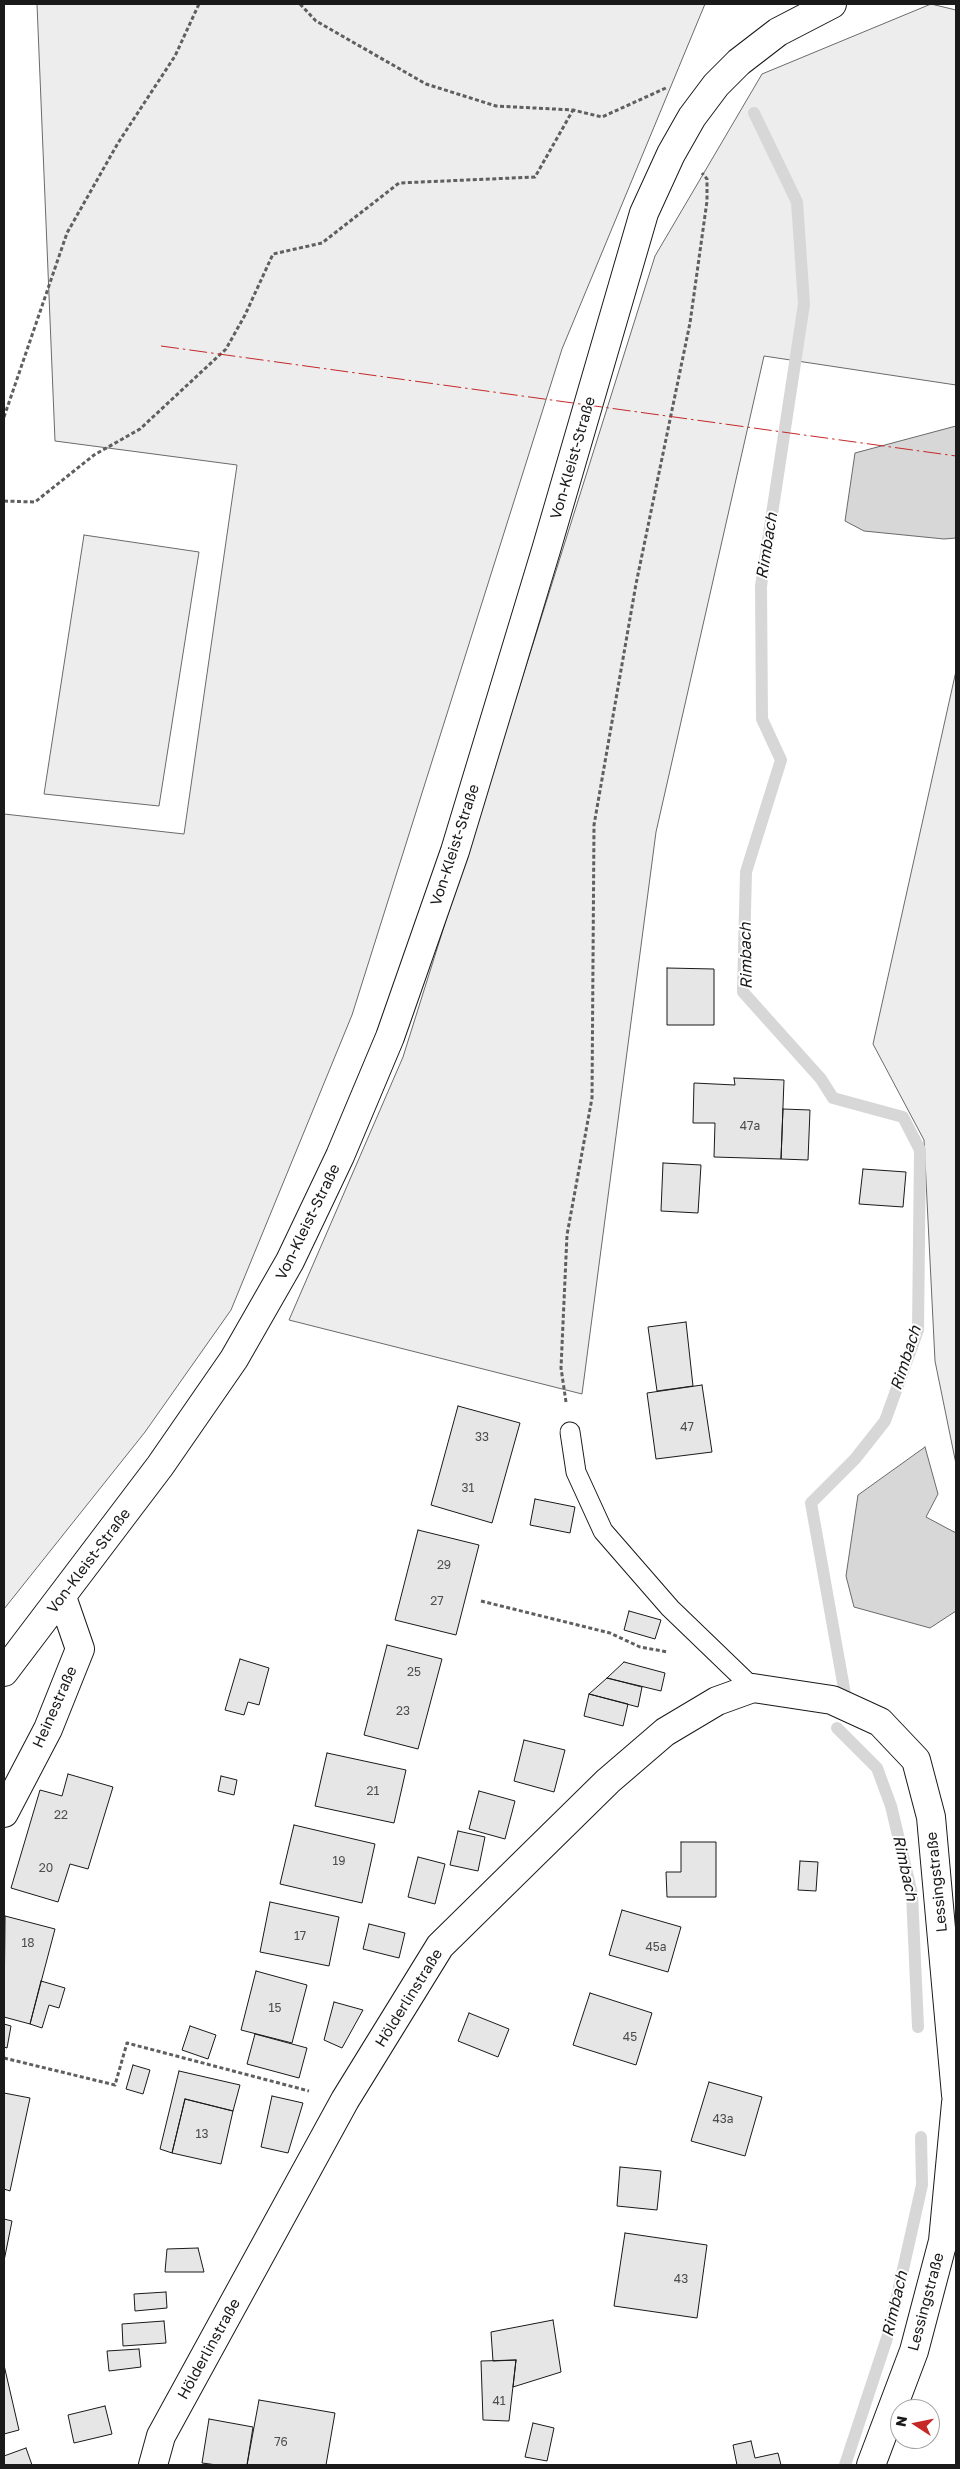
<!DOCTYPE html>
<html>
<head>
<meta charset="utf-8">
<style>
	body { margin:0 }
	#map { position:relative; width:960px; height:2469px; overflow:hidden; background:#fff; font-family:"Golos Text",sans-serif }
	canvas { display:block }
	.frame { position:absolute; inset:0; border:5px solid #1a1a1a; pointer-events:none }
	.north { position:absolute; left:890px; top:2399px; width:50px; height:50px; box-sizing:border-box; background:#fff; border:1px solid #a3a3a3; border-radius:50%; rotate:281deg; font-size:14px; font-weight:700; line-height:20px; text-align:center; color:#1a1a1a }
	.north::after { content:''; display:block; margin:auto; width:18px; height:22px; background:#c62828; clip-path:polygon(50% 0,100% 100%,50% 72%,0 100%) }
</style>
</head>
<body>
<div id="map">
<canvas width="960" height="2469"></canvas>
<div class="frame"></div>
<div class="north">N</div>
</div>
<script>
const ctx = document.querySelector('canvas').getContext('2d');
ctx.lineJoin = 'round';
function fillPath(path, color) {
  ctx.fillStyle = color;
  ctx.fill(path, 'evenodd');
}
function shape(rows) {
  const path = new Path2D();
  for (const r of rows) {
    path.moveTo(r[0], r[1]);
    for (let i = 2; i < r.length; i += 2) path.lineTo(r[i], r[i + 1]);
  }
  return path;
}
function stroke(path, color, width, dash) {
  ctx.strokeStyle = color;
  ctx.lineWidth = width;
  ctx.lineCap = dash ? 'butt' : 'round';
  ctx.setLineDash(dash || []);
  ctx.stroke(path);
}
function label(font, color, halo, rows, align = 'center') {
  ctx.font = font + ' "Golos Text",sans-serif';
  ctx.lineWidth = 4;
  ctx.setLineDash([]);
  ctx.textBaseline = 'middle';
  ctx.strokeStyle = halo;
  ctx.fillStyle = color;
  for (const [text, x, y, turn = 0] of rows) {
    ctx.save();
    ctx.translate(x, y);
    ctx.rotate((+turn || 0) * Math.PI / 180);
    ctx.textAlign = isNaN(turn) ? turn : align;
    if (halo) ctx.strokeText(text, 0, 0);
    ctx.fillText(text, 0, 0);
    ctx.restore();
  }
}
const built = shape([
	[37,4,705,4,562,349,352,1015,231,1310,145,1432,4,1609,4,814,184,834,237,465,55,441,37,4],
	[931,4,956,10,956,385,764,356,656,832,582,1394,289,1320,403,1057,655,256,762,74,931,4],
	[84,535,199,552,159,806,44,794,84,535],
	[956,671,956,1464,935,1361,924,1140,873,1044,956,671]
]);
fillPath(built, '#ededed');
stroke(built, '#6a6a6a', 1);
const water = shape([
	[956,426,956,538,944,539,864,531,845,521,855,453,956,426],
	[925,1447,938,1494,926,1517,956,1533,956,1611,930,1628,854,1607,846,1576,858,1495,925,1447]
]);
fillPath(water, '#d7d7d7');
stroke(water, '#6a6a6a', 1);
stroke(shape([
	[754,113,797,202,804,304,761,586,762,719,781,760,746,872,743,992,821,1079,833,1098,903,1117,920,1150,918,1330,885,1421,855,1459,811,1503,845,1694],
	[837,1728,877,1768,891,1806,912,1894,918,2027],
	[845,2465,889,2332,922,2185,921,2137]
]), '#d7d7d7', 12);
const building = shape([
	[667,968,714,969,714,1025,667,1025,667,968],
	[734,1078,784,1080,781,1159,714,1157,715,1123,693,1123,694,1083,735,1085,734,1078],
	[783,1109,810,1110,808,1160,781,1159,783,1109],
	[663,1163,701,1165,698,1213,661,1211,663,1163],
	[863,1169,906,1172,903,1207,859,1204,863,1169],
	[686,1322,693,1386,657,1391,648,1327,686,1322],
	[702,1385,712,1452,656,1459,647,1393,702,1385],
	[458,1406,520,1423,492,1523,431,1505,458,1406],
	[535,1499,575,1507,570,1533,530,1525,535,1499],
	[418,1530,479,1545,456,1635,395,1620,418,1530],
	[629,1611,661,1620,655,1639,624,1630,629,1611],
	[387,1645,442,1659,418,1749,364,1735,387,1645],
	[240,1659,269,1668,259,1705,248,1702,244,1715,225,1710,240,1659],
	[624,1662,665,1673,661,1691,607,1678,624,1662],
	[607,1678,642,1687,638,1707,589,1694,607,1678],
	[589,1694,628,1704,623,1726,584,1716,589,1694],
	[524,1740,565,1750,554,1792,514,1781,524,1740],
	[327,1753,406,1770,394,1823,315,1806,327,1753],
	[68,1774,113,1787,88,1869,70,1864,58,1902,11,1888,40,1790,62,1796,68,1774],
	[221,1776,237,1780,234,1795,218,1791,221,1776],
	[479,1791,515,1801,505,1839,469,1829,479,1791],
	[294,1825,375,1844,362,1903,280,1884,294,1825],
	[458,1831,485,1837,478,1871,450,1865,458,1831],
	[681,1842,716,1842,716,1897,667,1897,666,1872,681,1872,681,1842],
	[418,1857,445,1864,435,1904,408,1897,418,1857],
	[800,1861,818,1862,816,1891,798,1890,800,1861],
	[270,1902,339,1917,329,1966,260,1952,270,1902],
	[622,1910,681,1927,668,1972,609,1955,622,1910],
	[5,1916,55,1929,30,2024,4,2017,5,1916],
	[369,1924,405,1933,399,1958,363,1949,369,1924],
	[256,1971,307,1985,292,2043,241,2030,256,1971],
	[41,1981,65,1988,59,2008,49,2005,42,2028,30,2024,41,1981],
	[590,1993,652,2013,636,2065,573,2045,590,1993],
	[334,2002,363,2010,342,2048,324,2040,334,2002],
	[469,2013,509,2029,498,2057,458,2041,469,2013],
	[4,2024,11,2026,7,2048,4,2047,4,2024],
	[190,2026,216,2035,208,2059,182,2050,190,2026],
	[255,2034,307,2048,299,2078,247,2064,255,2034],
	[133,2065,150,2070,143,2094,126,2089,133,2065],
	[179,2071,240,2085,233,2111,185,2099,172,2153,160,2149,179,2071],
	[709,2082,762,2097,745,2156,691,2141,709,2082],
	[4,2093,30,2098,10,2191,4,2189,4,2093],
	[272,2096,303,2103,288,2153,261,2147,272,2096],
	[185,2099,233,2111,221,2164,172,2153,185,2099],
	[620,2167,661,2171,657,2210,617,2206,620,2167],
	[4,2219,12,2221,4,2261,4,2219],
	[625,2233,707,2245,697,2318,614,2306,625,2233],
	[198,2248,204,2272,165,2272,167,2249,198,2248],
	[166,2292,167,2308,135,2311,134,2294,166,2292],
	[553,2320,561,2372,513,2387,516,2360,493,2361,491,2332,553,2320],
	[164,2321,166,2343,123,2346,122,2324,164,2321],
	[139,2349,141,2367,109,2371,107,2351,139,2349],
	[516,2360,509,2421,483,2420,481,2361,516,2360],
	[4,2365,19,2430,4,2434,4,2365],
	[259,2400,335,2413,326,2465,247,2465,259,2400],
	[105,2406,112,2434,74,2443,68,2415,105,2406],
	[209,2419,253,2427,247,2465,217,2465,202,2463,209,2419],
	[533,2423,554,2428,547,2461,525,2457,533,2423],
	[751,2441,755,2458,778,2453,781,2465,737,2465,733,2445,751,2441],
	[26,2448,32,2465,4,2465,4,2456,26,2448]
]);
fillPath(building, '#e6e6e6');
stroke(building, '#1a1a1a', 1);
const lane = shape([
	[570,1432,576,1472,603,1531,670,1608,753,1688]
]);
const street = shape([
	[4,1672,160,1466,234,1359,290,1261,340,1156,390,1037,455,851,546,550,644,213,671,154,692,117,716,85,739,62,778,32,832,4],
	[4,1813,48,1729,80,1649,62,1597],
	[153,2465,161,2436,345,2100,440,1946,608,1781,665,1732,717,1701,753,1688,832,1700,880,1722,916,1760,931,1817,956,2095],
	[871,2465,914,2351,943,2241,956,2103]
]);
stroke(lane, '#1a1a1a', 21);
stroke(street, '#1a1a1a', 30);
stroke(shape([
	[300,4,316,21,426,84,496,106,573,110,602,117,668,87],
	[4,417,67,233,118,143,175,56,199,4],
	[4,501,35,502,94,455,140,429,226,349,245,315,273,254,322,243,399,183,535,177,573,110],
	[566,1402,561,1368,567,1235,592,1098,594,825,636,584,690,323,707,201,707,179,702,173],
	[481,1601,610,1633,640,1647,668,1652],
	[4,2058,115,2085,127,2043,309,2091]
]), '#5f5f5f', 3, [4, 2.5]);
stroke(lane, '#fff', 19);
stroke(street, '#fff', 28);
stroke(shape([
	[161,346,956,456]
]), '#c62828', 1, [18, 4, 2.5, 4]);
label('12px', '#4d4d4d', null, [
	["47a",750,1126],
	["47",687,1427],
	["33",482,1437],
	["31",468,1488],
	["29",444,1565],
	["27",437,1601],
	["25",414,1672],
	["23",403,1711],
	["21",373,1791],
	["22",61,1815],
	["19",339,1861],
	["20",46,1868],
	["17",300,1936],
	["18",28,1943],
	["45a",656,1947],
	["15",275,2008],
	["45",630,2037],
	["43a",723,2119],
	["13",202,2134],
	["43",681,2279],
	["41",499,2401],
	["76",281,2442]
]);
label('15px', '#1a1a1a', '#fff', [
	["Von-Kleist-Straße",573,458,-74],
	["Von-Kleist-Straße",455,845,-72],
	["Von-Kleist-Straße",308,1222,-64],
	["Von-Kleist-Straße",89,1561,-53],
	["Heinestraße",55,1707,-66],
	["Lessingstraße",937,1882,-96],
	["Hölderlinstraße",409,1998,-58],
	["Lessingstraße",926,2302,-75],
	["Hölderlinstraße",209,2349,-61]
]);
label('italic 16px', '#1a1a1a', '#fff', [
	["Rimbach",767,546,-81],
	["Rimbach",746,956,-91],
	["Rimbach",906,1358,-72],
	["Rimbach",905,1868,78],
	["Rimbach",895,2304,-77]
]);
</script>
</body>
</html>
